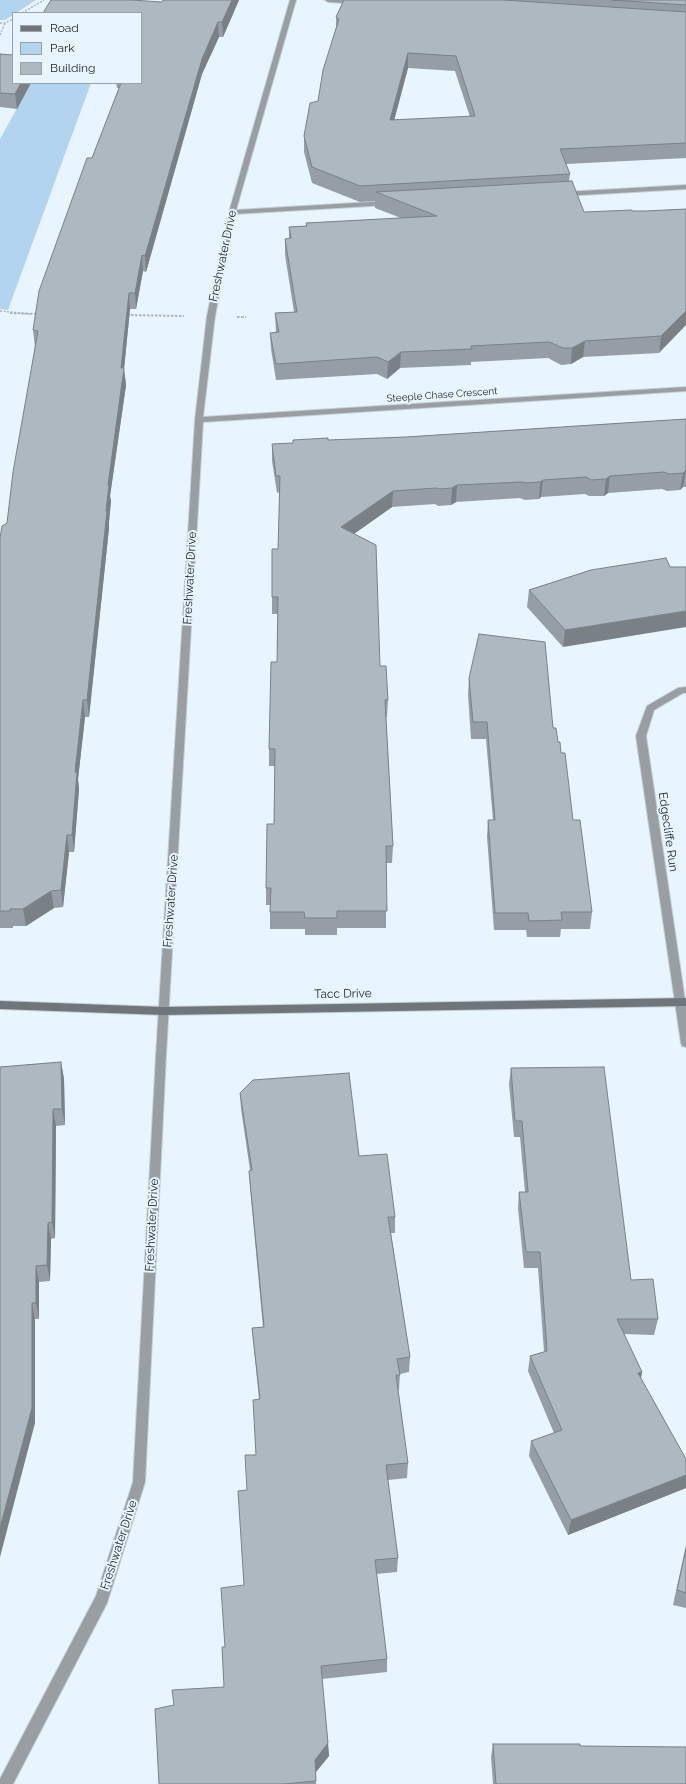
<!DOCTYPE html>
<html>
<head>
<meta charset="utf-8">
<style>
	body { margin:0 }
	#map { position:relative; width:686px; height:1784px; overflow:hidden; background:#e8f4fe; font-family:Raleway,sans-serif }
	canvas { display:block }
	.legend { position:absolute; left:12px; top:12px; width:130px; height:72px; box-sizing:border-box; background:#e8f4fe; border:1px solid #99a2aa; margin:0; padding:5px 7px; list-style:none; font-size:12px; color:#23272b }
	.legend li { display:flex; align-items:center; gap:8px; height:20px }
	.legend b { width:20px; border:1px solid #99a2aa }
</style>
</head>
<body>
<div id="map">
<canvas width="686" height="1784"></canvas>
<ul class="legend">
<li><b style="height:5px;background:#6f767b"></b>Road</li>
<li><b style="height:11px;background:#b2d4ef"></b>Park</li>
<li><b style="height:11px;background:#adb8c1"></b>Building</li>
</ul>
</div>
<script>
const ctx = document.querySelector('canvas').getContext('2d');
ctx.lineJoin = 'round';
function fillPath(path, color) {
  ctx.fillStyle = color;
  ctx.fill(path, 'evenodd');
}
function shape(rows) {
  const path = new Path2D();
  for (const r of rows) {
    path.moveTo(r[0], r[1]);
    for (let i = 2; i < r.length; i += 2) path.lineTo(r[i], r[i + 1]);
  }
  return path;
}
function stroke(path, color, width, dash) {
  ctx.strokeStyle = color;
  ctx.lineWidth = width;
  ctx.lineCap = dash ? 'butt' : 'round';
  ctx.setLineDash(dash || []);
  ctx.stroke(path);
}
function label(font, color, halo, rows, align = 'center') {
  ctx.font = font + ' Raleway,sans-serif';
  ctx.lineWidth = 4;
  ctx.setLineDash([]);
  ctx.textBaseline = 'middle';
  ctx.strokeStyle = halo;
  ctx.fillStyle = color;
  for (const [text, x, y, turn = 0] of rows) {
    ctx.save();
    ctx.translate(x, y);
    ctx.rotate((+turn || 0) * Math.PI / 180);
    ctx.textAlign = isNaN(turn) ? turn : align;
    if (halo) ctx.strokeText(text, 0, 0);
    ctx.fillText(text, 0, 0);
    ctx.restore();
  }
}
fillPath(shape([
	[0,0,36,0,16,13,13,13,13,15,5,20,0,20],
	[31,83,91,83,8,310,0,309,0,139]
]), '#b2d4ef');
const street = shape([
	[290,0,296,0,236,210,388,201,391,203,388,205,235,214,215,316,203,417,686,387,686,391,203,422,166,1055,145,1482,107,1603,13,1784,0,1784,0,1779,96,1596,133,1482,156,1055,195,420,207,316,229,212,290,0],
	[325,0,354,0,360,2,357,4,328,2,325,0],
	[686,185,686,189,564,196,561,194,564,192,686,185],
	[686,687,686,693,683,693,654,710,646,736,686,1007,686,1047,682,1046,681,1043,636,736,647,706,678,688,686,687]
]);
const secondary = shape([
	[686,998,686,1006,164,1015,0,1009,0,1001,164,1007,686,998]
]);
stroke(street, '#c5cfd8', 2);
stroke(secondary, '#c5cfd8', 2);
stroke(shape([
	[22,13,44,0],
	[0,23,5,23,13,19],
	[0,35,5,23],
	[0,311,30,314]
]), '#abb5bd', 1.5, [2, 1.5]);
stroke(shape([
	[10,313,38,314],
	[127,315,184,316],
	[237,317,246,317]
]), '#abb5bd', 2, [2.5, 1.5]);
fillPath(street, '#999ea2');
fillPath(secondary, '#6f767b');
fillPath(shape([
	[239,0,223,37,219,37,202,74,146,272,143,271,136,309,130,309,124,369,126,385,110,496,111,501,109,522,109,528,89,717,85,717,78,779,79,789,74,852,69,852,63,907,54,908,26,926,13,926,13,928,0,928,0,538,7,523,35,347,33,330,92,158,119,88,117,88,116,83,141,83,162,2],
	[344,0,686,0,686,158,566,164,570,174,569,181,584,212,646,211,686,209,659,353,583,357,571,364,561,365,548,358,471,362,471,365,400,368,387,379,377,374,276,380,271,349,270,333,276,333,275,313,294,312,285,255,285,239,289,239,289,227,306,226,306,223,401,218,375,208,375,201,360,202,312,183,304,152,304,136,318,101,336,28,336,17],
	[408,68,455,71,470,117,394,120],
	[0,54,31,83,17,109,0,107],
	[686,419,686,487,683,487,680,490,667,491,662,489,608,493,604,496,589,496,585,494,541,497,539,499,525,500,520,498,456,502,451,505,438,506,435,504,392,507,354,534,380,666,388,700,387,717,386,717,393,846,392,863,386,863,386,928,337,928,337,935,305,935,305,929,270,929,270,905,266,905,266,888,274,824,275,766,269,766,269,749,277,662,278,614,272,614,272,597,278,549,280,492,277,493,272,461,272,444,293,443,293,440,328,440,406,437],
	[591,570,563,647,527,607,529,590],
	[469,678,553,728,561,753,573,820,592,912,590,929,561,929,560,937,527,937,526,930,494,930,487,837,488,820,493,820,486,739,471,739,468,695],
	[61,1062,64,1079,65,1125,56,1126,55,1238,51,1239,50,1281,39,1282,39,1319,35,1319,35,1423,0,1067],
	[511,1068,631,1280,658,1319,654,1335,624,1334,642,1372,641,1379,686,1459,686,1488,568,1535,529,1456,531,1441,554,1433,528,1371,530,1356,544,1352,538,1268,524,1268,518,1208,519,1192,525,1192,520,1137,514,1137,509,1084],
	[240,1093,359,1156,395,1217,395,1233,391,1233,410,1357,409,1372,400,1374,399,1390,398,1390,408,1463,407,1478,388,1480,398,1558,397,1572,376,1574,387,1659,387,1672,322,1679,329,1756,316,1772,316,1784,159,1784,174,1705,224,1687,225,1647,244,1585,247,1490,256,1455,259,1399,252,1328,263,1327,250,1187,249,1171,250,1170,241,1109],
	[686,1545,686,1608,673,1605],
	[493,1744,580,1746,686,1784,493,1784,491,1757]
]), '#959ea6');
fillPath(shape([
	[232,0,239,0,223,37,222,22],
	[218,22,219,37,202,74,146,272,145,256,202,59],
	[408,53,408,68,390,136,390,120],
	[21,83,31,83,17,109,15,94],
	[142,255,143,271,136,309,135,293],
	[129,293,130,309,124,369,126,385,110,496,111,501,109,522,109,528,89,717,87,700,106,511,108,485,121,368],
	[686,311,686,325,659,353,661,336],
	[585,341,583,357,571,364,572,348],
	[401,352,400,368,387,379,388,362],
	[686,470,683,487,680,490,683,473],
	[610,476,608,493,604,496,606,479],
	[543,480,541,497,539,499,540,482],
	[457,485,456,502,451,505,452,488],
	[393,491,392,507,341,543,341,527],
	[686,611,686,627,563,647,565,630],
	[83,700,85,717,78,779,79,789,74,852,72,835,75,772],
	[67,835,69,852,63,907,61,890],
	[51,891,54,908,26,926,23,909],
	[61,1062,64,1079,65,1125,62,1109],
	[53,1109,56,1126,55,1238,52,1222],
	[48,1223,51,1239,50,1281,47,1265],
	[36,1266,39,1282,39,1319,36,1303],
	[32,1303,35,1319,35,1423,0,1557,0,1528],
	[642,1372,639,1388,638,1373],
	[686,1475,686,1488,568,1535,571,1520],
	[328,1743,329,1756,315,1773,315,1760]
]), '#798187');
const building = shape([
	[51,0,131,0,162,2,163,0,232,0,222,22,218,22,202,59,145,256,142,255,135,293,129,293,121,368,124,368,108,485,109,485,106,511,107,511,87,700,83,700,75,772,77,772,72,835,67,835,61,890,51,891,23,909,10,909,10,911,0,911,0,538,2,526,7,523,13,472,38,331,33,330,39,291,87,158,92,158,121,83,141,83,141,13,43,13,51,0],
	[344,0,504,0,686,12,686,143,560,149,570,174,360,186,312,167,304,136,310,103,318,101,323,70,339,19,336,17,344,0],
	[408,53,456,56,475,116,390,120,408,53],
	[612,0,686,0,686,5,612,0],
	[0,54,13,55,13,83,21,83,15,94,0,93,0,54],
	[572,181,584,212,632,210,632,211,646,211,686,209,686,311,661,336,585,341,572,348,563,348,549,342,471,346,472,349,401,352,388,362,377,357,276,364,270,333,279,332,275,313,297,312,285,239,291,238,289,227,307,226,306,223,437,216,376,192,572,181],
	[686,419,686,470,683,473,669,474,664,472,610,476,606,479,591,480,586,477,543,480,540,482,526,483,522,482,457,485,452,488,439,489,436,488,393,491,341,527,376,545,380,666,386,666,388,700,385,700,393,846,386,846,387,911,337,911,337,918,305,918,304,912,270,912,271,888,266,888,267,824,274,824,275,749,269,749,271,662,277,662,278,597,272,597,272,549,278,549,280,476,276,476,272,444,293,443,293,440,328,438,328,440,406,437,686,419],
	[666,558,670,567,686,567,686,611,565,630,529,590,591,570,666,558],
	[479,634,545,642,553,728,556,728,558,742,560,742,561,753,565,753,573,820,580,820,592,912,561,912,562,920,529,921,528,913,495,913,488,820,495,820,487,722,473,722,469,678,479,634],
	[61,1062,62,1109,53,1109,52,1222,48,1223,47,1265,36,1266,36,1303,32,1303,32,1408,0,1528,0,1067,61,1062],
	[604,1067,631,1280,653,1279,658,1319,617,1319,642,1372,638,1373,686,1459,686,1475,571,1520,531,1441,562,1430,530,1356,547,1351,540,1252,526,1252,519,1192,528,1192,522,1121,515,1121,511,1068,604,1067],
	[349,1073,359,1156,387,1154,395,1217,388,1217,410,1357,397,1359,400,1375,396,1375,408,1463,386,1465,398,1558,375,1560,387,1659,321,1666,328,1743,315,1760,316,1781,284,1784,159,1784,155,1709,174,1705,172,1690,224,1687,222,1647,225,1647,221,1588,244,1585,238,1491,247,1490,245,1455,256,1455,253,1400,260,1399,252,1328,264,1327,249,1171,252,1170,240,1093,253,1080,349,1073],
	[686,1549,686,1593,677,1590,686,1549],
	[493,1744,580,1744,580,1746,686,1747,686,1784,496,1784,493,1744]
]);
fillPath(building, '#adb8c1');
stroke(building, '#798187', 1);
label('10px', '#23272b', '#e8f4fe', [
	["Steeple Chase Crescent",442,395,-4]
]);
label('12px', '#23272b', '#e8f4fe', [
	["Freshwater Drive",223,256,-78],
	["Freshwater Drive",190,578,-87],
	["Edgecliffe Run",668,832,82],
	["Freshwater Drive",171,901,-86],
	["Tacc Drive",343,994,-1],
	["Freshwater Drive",152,1225,-87],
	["Freshwater Drive",119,1545,-72]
]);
</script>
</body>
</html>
